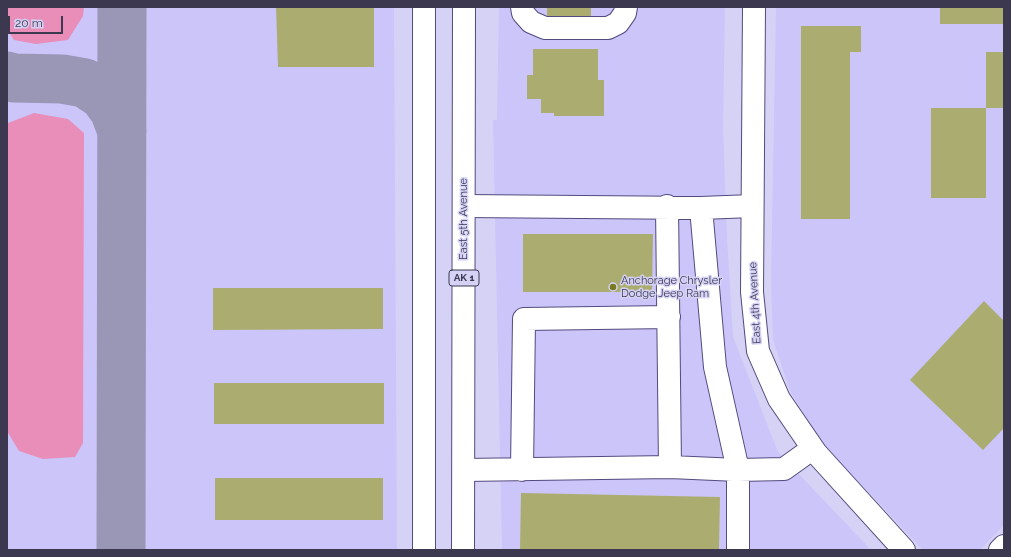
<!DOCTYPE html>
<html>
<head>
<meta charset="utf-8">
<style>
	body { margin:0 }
	#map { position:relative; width:1011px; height:557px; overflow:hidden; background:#d6d2f6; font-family:Raleway,sans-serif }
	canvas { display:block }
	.frame { position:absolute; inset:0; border:8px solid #3b3850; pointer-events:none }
	.scale { position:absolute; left:8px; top:16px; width:55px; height:18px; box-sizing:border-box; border:2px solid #3b3850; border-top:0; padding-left:5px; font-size:12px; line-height:14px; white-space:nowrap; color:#3b3850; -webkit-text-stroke:3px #d6d2f6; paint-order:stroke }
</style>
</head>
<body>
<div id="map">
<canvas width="1011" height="557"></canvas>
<div class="frame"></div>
<div class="scale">20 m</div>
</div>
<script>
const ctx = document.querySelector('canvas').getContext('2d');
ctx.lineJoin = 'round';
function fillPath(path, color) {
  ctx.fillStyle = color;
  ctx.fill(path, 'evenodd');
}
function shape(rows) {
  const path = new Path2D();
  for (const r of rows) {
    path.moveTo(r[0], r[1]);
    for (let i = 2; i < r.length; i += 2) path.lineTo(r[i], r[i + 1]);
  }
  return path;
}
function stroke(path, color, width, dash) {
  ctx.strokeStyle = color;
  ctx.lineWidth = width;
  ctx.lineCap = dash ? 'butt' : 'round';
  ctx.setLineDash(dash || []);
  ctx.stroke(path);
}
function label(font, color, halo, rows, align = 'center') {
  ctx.font = font + ' Raleway,sans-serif';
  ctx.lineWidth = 3;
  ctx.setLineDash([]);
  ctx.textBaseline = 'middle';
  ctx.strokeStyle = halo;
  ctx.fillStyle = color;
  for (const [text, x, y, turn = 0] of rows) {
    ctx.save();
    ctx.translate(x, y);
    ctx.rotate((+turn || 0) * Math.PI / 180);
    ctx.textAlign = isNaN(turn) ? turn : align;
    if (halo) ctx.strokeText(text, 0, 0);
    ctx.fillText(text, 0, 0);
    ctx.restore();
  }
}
fillPath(shape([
	[7,7,394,7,397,550,7,550],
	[499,7,725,7,723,127,727,238,733,337,778,452,871,550,502,550,493,120,497,120],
	[776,7,1004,7,1004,525,980,550,923,550,860,483,825,448,790,391,773,340,771,282]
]), '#cbc5fa');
fillPath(shape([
	[7,7,84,7,83,16,68,40,36,44,14,40,7,29],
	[34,113,68,119,84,133,83,443,75,457,43,459,19,451,7,431,7,127,8,123]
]), '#e88eb9');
stroke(shape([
	[7,76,14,78,62,79,85,83,103,95,114,110,122,131],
	[121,550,122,7]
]), '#9a96b5', 49);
fillPath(shape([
	[276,7,374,7,374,67,278,67],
	[547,7,591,7,591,19,547,18],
	[940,7,1004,7,1004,24,940,24],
	[801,26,861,26,861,52,850,52,850,219,801,219],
	[533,49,598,49,598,80,604,80,604,116,554,116,554,113,541,113,541,99,527,99,527,75,533,75],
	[986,52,1004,52,1004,108,986,108],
	[931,108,986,108,986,198,931,198],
	[523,234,653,234,652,292,523,292],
	[213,288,383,288,383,329,213,330],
	[984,301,1004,321,1004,428,983,450,910,380],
	[214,383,384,383,384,424,214,424],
	[215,478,383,478,383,520,215,520],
	[521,493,720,497,719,550,520,550]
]), '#aaad6f');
const minor = shape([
	[522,7,523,13,531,22,545,28,608,28,618,23,625,13,626,7],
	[754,7,752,292,758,351,779,399,816,453,904,550],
	[464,206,701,208,752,206],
	[667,206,670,467],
	[701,208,715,367,738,470,784,469,812,449],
	[464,470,670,467,738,470,738,550],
	[522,470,524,319,669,317],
	[1000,550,1004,546]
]);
const highway = shape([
	[424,550,424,7],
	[463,550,464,7]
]);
stroke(minor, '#534a7d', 24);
stroke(highway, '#534a7d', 24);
stroke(minor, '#fff', 22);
stroke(highway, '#fff', 22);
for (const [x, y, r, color] of [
	[613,287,4,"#797a21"]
]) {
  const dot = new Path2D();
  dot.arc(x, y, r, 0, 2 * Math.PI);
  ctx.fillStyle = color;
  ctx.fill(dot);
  stroke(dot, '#d6d2f6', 1.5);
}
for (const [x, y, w] of [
	[464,278,30]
]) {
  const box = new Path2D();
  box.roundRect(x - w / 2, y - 8, w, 16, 3);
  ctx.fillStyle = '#d6d2f6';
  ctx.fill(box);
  stroke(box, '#3b3850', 1);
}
label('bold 10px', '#3b3850', null, [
	["AK 1",464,278]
]);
label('11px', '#3b3850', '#d6d2f6', [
	["East 5th Avenue",464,219,-90],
	["East 4th Avenue",755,303,-93]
]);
label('11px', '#3b3850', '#d6d2f6', [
	["Anchorage Chrysler",621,281],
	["Dodge Jeep Ram",621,294]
], 'left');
</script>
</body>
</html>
